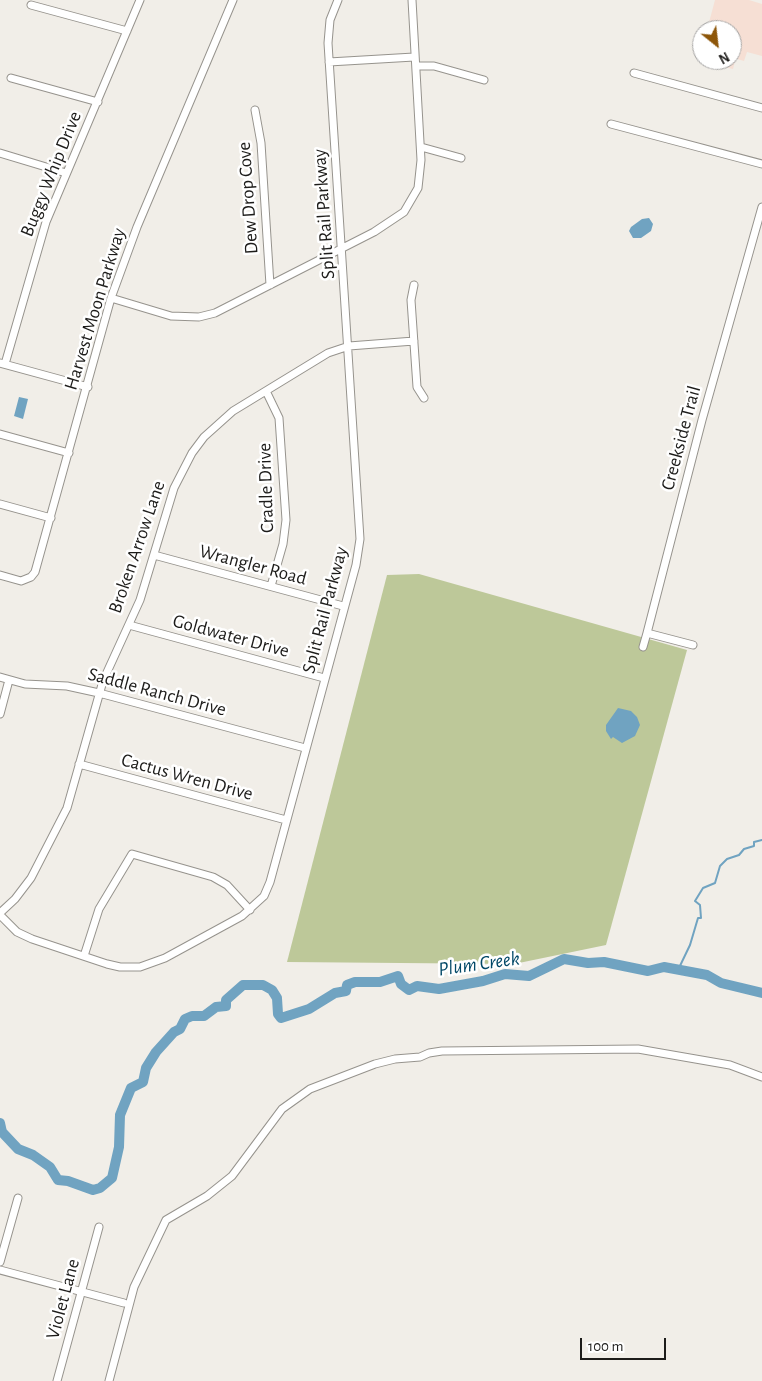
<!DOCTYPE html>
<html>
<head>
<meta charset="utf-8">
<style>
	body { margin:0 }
	#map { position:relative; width:762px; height:1381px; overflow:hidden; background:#f1eee8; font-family:"Alegreya Sans",sans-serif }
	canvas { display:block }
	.north { position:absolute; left:692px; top:20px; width:50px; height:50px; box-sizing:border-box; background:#fff; border:1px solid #a5a4a3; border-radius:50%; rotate:151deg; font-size:14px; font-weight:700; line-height:20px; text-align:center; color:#1d1c1a }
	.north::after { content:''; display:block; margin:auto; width:18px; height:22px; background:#8d5609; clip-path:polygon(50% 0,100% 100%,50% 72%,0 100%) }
	.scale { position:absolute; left:580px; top:1338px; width:86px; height:22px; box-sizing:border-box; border:2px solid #1d1c1a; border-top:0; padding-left:6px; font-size:15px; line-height:18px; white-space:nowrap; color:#1d1c1a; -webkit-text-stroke:4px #fff; paint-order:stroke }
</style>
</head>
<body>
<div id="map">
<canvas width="762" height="1381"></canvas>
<div class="north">N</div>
<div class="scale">100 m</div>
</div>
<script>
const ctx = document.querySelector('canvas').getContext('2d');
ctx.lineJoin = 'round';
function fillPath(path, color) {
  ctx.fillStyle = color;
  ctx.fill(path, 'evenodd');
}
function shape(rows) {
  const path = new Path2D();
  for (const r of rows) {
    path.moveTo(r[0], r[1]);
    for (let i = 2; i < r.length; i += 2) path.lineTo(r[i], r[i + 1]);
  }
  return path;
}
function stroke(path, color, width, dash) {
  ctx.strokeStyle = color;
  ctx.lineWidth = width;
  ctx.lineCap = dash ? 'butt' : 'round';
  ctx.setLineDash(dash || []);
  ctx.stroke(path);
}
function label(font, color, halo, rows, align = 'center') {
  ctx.font = font + ' "Alegreya Sans",sans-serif';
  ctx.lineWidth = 5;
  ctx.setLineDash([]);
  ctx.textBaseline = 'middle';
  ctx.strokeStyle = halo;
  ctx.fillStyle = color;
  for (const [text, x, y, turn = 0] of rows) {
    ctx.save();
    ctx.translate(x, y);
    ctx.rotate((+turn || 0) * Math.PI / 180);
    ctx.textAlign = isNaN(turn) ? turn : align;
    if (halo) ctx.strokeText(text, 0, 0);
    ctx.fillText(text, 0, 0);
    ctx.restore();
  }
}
fillPath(shape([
	[715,0,749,0,762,4,762,56,747,52,744,61,737,59,741,36,733,69,700,61,702,52,702,60,732,60,732,30,707,30]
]), '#f6dfd4');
fillPath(shape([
	[419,574,687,650,606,945,514,964,287,962,387,575]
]), '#bdc899');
fillPath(shape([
	[649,218,653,224,651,231,641,238,633,238,629,231,631,227,642,219],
	[19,397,28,399,23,419,14,416],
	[618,708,631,711,637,717,640,725,635,736,622,743,613,737,611,739,606,731,606,725]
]), '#70a3c1');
stroke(shape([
	[678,970,690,945,698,918,701,918,700,905,695,901,703,888,715,883,720,866,727,859,739,855,744,849,754,846,754,842,762,840]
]), '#70a3c1', 2);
stroke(shape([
	[0,1123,2,1132,18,1149,33,1155,50,1167,58,1180,68,1181,93,1190,100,1188,112,1178,119,1147,120,1115,131,1088,143,1082,146,1068,156,1052,174,1032,180,1029,185,1019,192,1016,204,1016,216,1007,226,1006,226,1000,243,985,263,985,272,990,277,998,278,1014,281,1018,309,1009,335,993,346,991,347,985,355,982,380,982,398,976,401,984,409,990,417,986,439,989,483,981,505,974,529,976,564,959,588,963,604,962,648,971,664,967,707,975,721,983,762,993]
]), '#70a3c1', 10);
const minor = shape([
	[31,5,127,31],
	[329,62,414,57],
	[416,66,434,66,484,80],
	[634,73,762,108],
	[11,78,98,102],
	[255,110,261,143,270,285],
	[611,124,762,164],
	[421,147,461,158],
	[0,153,66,173],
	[414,285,411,300,417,387,424,398],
	[111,298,171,316,199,317,215,313,374,232,404,212,418,188,421,160,412,0],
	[0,363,88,387],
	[5,364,46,222,140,0],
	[266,391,279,418,286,520,283,544,271,586],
	[0,434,69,453],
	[0,504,51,518],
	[154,555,343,606],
	[0,575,21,581,31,577,35,572,111,298,137,227,233,0],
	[129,625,324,678],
	[693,645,647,633,702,420,762,207],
	[643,647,647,633],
	[0,677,25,684,67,686,99,693,305,748],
	[0,714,9,680],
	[79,764,286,820],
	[0,913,15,899,31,878,67,808,103,681,140,600,174,488,192,453,204,437,233,411,328,353,349,346,414,341],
	[0,915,17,932,32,939,107,964,120,967,140,967,165,958,242,916,264,896,270,882,356,565,360,539,328,43,330,20,338,0],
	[84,956,99,909,132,854,213,877,227,885,250,910],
	[0,1262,18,1198],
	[0,1270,124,1303],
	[57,1381,99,1227],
	[109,1381,134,1287,166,1220,207,1196,232,1176,282,1109,310,1089,375,1064,395,1059,420,1057,429,1053,442,1051,638,1049,730,1065,762,1077]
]);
stroke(minor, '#96938d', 9);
stroke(minor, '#fff', 7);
label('19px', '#1d1c1a', '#fff', [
	["Buggy Whip Drive",51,174,-68],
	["Dew Drop Cove",248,198,-94],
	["Split Rail Parkway",324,214,-94],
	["Harvest Moon Parkway",95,309,-73],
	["Creekside Trail",681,438,-75],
	["Cradle Drive",266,488,-92],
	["Broken Arrow Lane",137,547,-71],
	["Wrangler Road",253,565,15],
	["Split Rail Parkway",325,610,-75],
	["Goldwater Drive",231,636,15],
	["Saddle Ranch Drive",157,692,15],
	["Cactus Wren Drive",187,777,15],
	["Violet Lane",63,1299,-75]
]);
label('italic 20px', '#014766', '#fff', [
	["Plum Creek",479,964,-8]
]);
</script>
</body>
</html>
